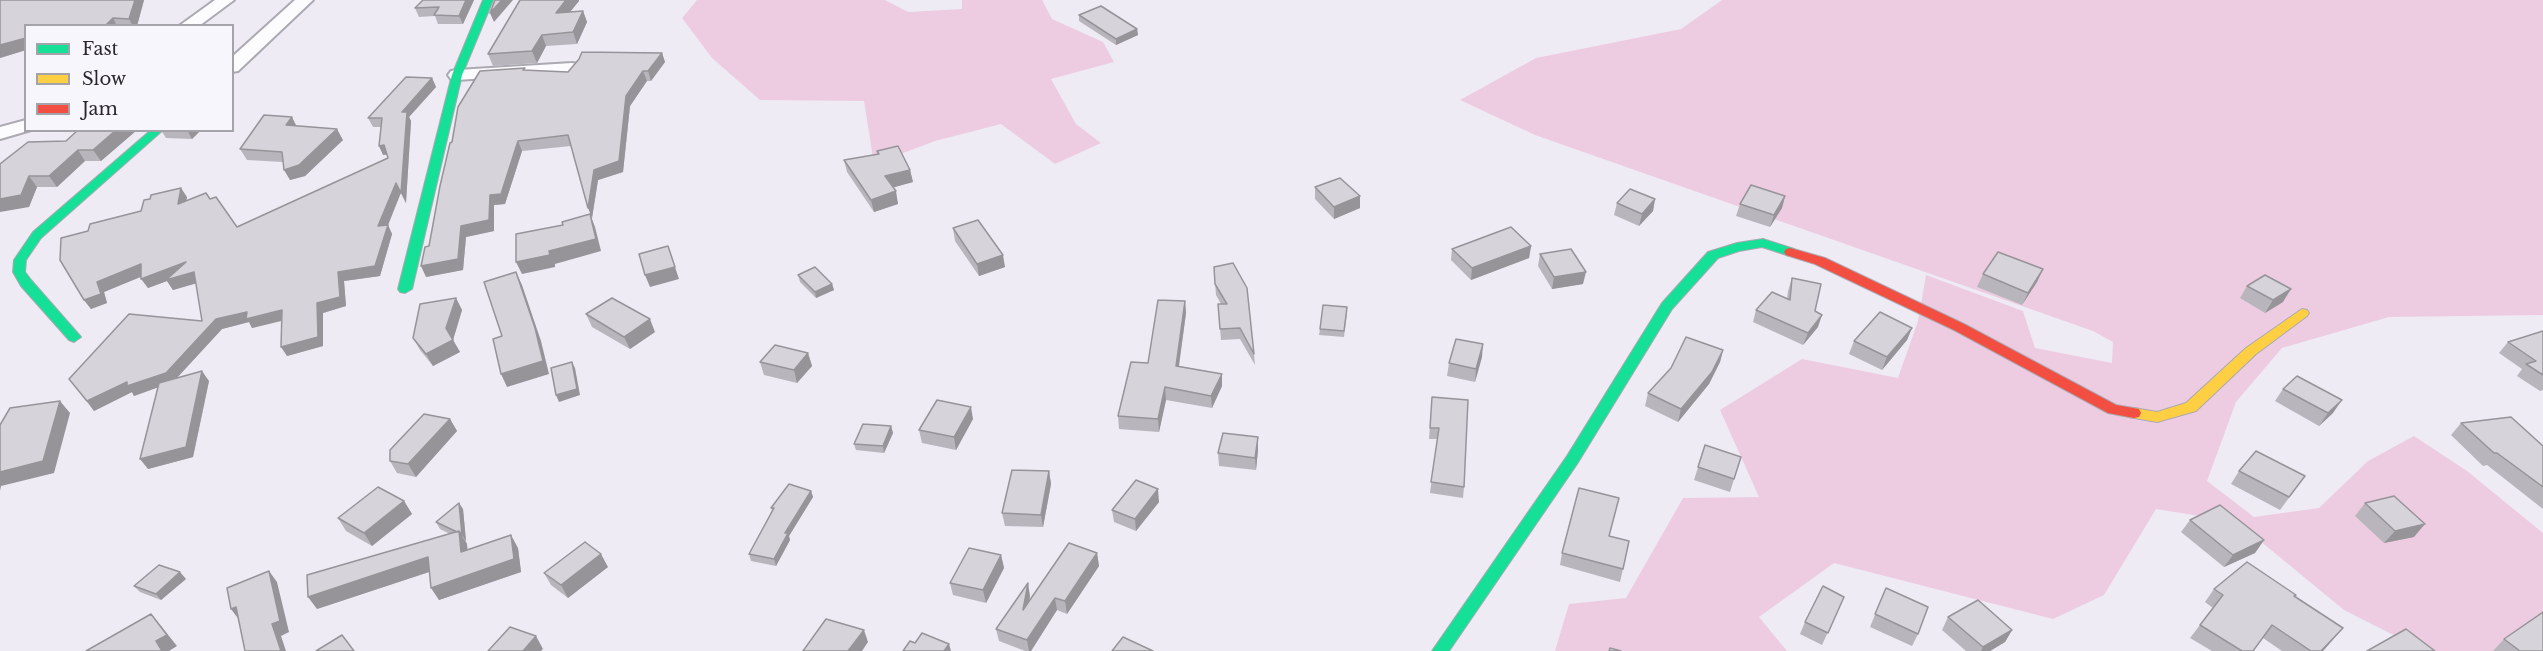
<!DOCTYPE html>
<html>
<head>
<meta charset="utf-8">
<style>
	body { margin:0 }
	#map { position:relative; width:2543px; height:651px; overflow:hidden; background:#eeebf5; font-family:"Libre Baskerville",serif }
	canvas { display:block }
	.legend { position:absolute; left:24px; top:24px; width:210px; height:108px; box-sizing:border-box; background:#f8f6fd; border:2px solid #a5a3aa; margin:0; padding:8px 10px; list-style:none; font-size:18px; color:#29262d }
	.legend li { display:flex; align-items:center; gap:12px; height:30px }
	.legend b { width:30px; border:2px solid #a5a3aa }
</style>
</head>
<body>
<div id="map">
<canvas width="2543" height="651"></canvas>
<ul class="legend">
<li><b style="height:8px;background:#16e098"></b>Fast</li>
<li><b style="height:8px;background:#ffcf43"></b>Slow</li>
<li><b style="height:8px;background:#f24e42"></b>Jam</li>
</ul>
</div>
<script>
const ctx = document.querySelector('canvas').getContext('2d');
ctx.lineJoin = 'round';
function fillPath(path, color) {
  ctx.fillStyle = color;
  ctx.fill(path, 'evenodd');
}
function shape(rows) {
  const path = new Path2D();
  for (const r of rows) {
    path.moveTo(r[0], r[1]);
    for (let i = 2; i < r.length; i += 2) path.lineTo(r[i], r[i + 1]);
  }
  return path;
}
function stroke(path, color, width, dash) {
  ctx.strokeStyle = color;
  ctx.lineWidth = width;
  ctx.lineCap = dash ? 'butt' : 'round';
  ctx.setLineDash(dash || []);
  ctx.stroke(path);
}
fillPath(shape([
	[697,0,885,0,908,12,962,9,962,0,1042,0,1052,19,1103,42,1114,62,1051,79,1076,124,1101,143,1055,164,1001,124,935,141,874,164,864,101,760,100,712,58,682,18],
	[1722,0,2543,0,2543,315,2389,317,2282,348,2236,402,2207,481,2254,517,2319,508,2368,461,2414,436,2467,471,2543,533,2543,651,2425,651,2344,610,2237,522,2156,509,2104,595,2053,619,1834,563,1759,617,1787,651,1555,651,1569,604,1626,598,1683,498,1759,497,1720,410,1802,359,1898,378,1918,321,1926,275,2023,311,2035,348,2112,363,2113,342,2093,331,1535,135,1460,100,1536,58,1681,29]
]), '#edcce2');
const street = shape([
	[215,0,234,0,199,26,179,26,215,0],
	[295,0,313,0,238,71,232,72,232,57,295,0],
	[572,63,578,64,581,68,578,72,457,80,451,79,448,75,451,71,457,70,572,63],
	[26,120,26,130,31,130,0,139,0,127,26,120]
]);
const fast = shape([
	[483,0,493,0,462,75,412,289,405,293,400,292,398,289,452,75,483,0],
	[151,130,163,130,41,238,26,260,25,272,31,280,81,337,74,342,69,340,21,286,13,272,14,260,33,232,151,130],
	[1763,239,1794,249,1796,252,1790,256,1762,247,1739,251,1718,258,1672,309,1577,464,1449,651,1432,651,1567,456,1662,303,1708,252,1737,243,1763,239]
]);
const slow = shape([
	[2302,309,2307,310,2309,313,2307,316,2256,354,2196,411,2157,422,2129,417,2127,413,2129,409,2134,408,2157,412,2186,403,2246,348,2302,309]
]);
const jam = shape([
	[1790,248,1825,258,1964,324,2116,405,2139,409,2141,413,2139,417,2134,418,2108,413,1954,330,1815,264,1786,255,1784,252,1786,249,1790,248]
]);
stroke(street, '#aba9b1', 4);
stroke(fast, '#aba9b1', 2);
stroke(slow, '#aba9b1', 2);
stroke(jam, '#aba9b1', 2);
fillPath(street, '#fcfcfe');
fillPath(fast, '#16e098');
fillPath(slow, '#ffcf43');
fillPath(jam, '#f24e42');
fillPath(shape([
	[0,0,144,0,137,26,26,26,26,50,0,58],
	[423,0,474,0,463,24,438,24,435,16,419,17,415,8],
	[579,1,570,12,583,11,587,22,577,44,546,46,537,63,493,66,488,54],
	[1079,15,1137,29,1138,35,1116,45,1079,21],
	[662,53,665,62,651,81,647,81,630,106,623,172,598,180,592,218,571,146,522,151,505,204,494,205,494,231,466,237,463,270,426,277,429,246,452,142,525,70,568,72],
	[432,78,436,87,409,117,411,121,406,203,401,193,388,225,392,234,380,276,344,281,346,306,323,313,323,346,287,356,282,321,252,328,249,322,222,329,177,378,209,381,193,457,148,469,158,387,134,396,132,392,94,411,69,379,202,321,196,283,173,290,167,281,148,288,141,276,104,292,107,303,91,309,84,300,88,231,141,211,187,197,186,201,210,199,237,227,388,158,387,155,383,155,381,127,373,127,368,118],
	[297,126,343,140,305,176,290,180,283,162,247,160,240,149],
	[137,130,101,161,85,161,57,187,37,187,29,207,0,164,66,141],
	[161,130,201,130,192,139,166,138],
	[877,151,910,170,913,182,893,187,898,204,874,212,847,172,844,160,878,154],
	[1315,187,1360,208,1334,219,1315,199],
	[1785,196,1782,208,1770,227,1736,216,1740,204],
	[1655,199,1653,211,1639,226,1614,215,1617,203],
	[953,228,1005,267,979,276,955,241],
	[1531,246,1529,258,1471,280,1451,260,1452,249],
	[1540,254,1583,284,1552,289,1538,266],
	[1214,267,1254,354,1255,365,1240,339,1221,340,1218,304,1221,304,1216,295],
	[2043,269,2037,282,2022,305,1977,287,1983,274],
	[798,275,832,284,834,290,816,298,800,282],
	[1792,278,1818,327,1803,345,1753,322,1756,310,1787,299,1788,291],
	[2247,286,2283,302,2265,313,2240,298],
	[456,298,462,310,453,340,460,352,433,366,420,350,413,338],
	[1185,301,1186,313,1179,366,1222,374,1222,386,1212,408,1166,400,1159,432,1119,429,1118,416,1148,363],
	[1347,313,1344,337,1319,335,1320,329],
	[586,314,655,332,630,349,592,327],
	[1912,328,1907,340,1882,370,1849,354,1854,341],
	[2543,331,2543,390,2540,391,2517,376,2522,369,2499,353,2508,342],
	[1723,350,1720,362,1709,384,1678,422,1645,406,1648,393],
	[808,353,812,366,797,383,764,375,760,362],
	[1482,357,1475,382,1447,376,1449,363],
	[2283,389,2333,413,2319,426,2275,401],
	[1432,397,1464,487,1463,498,1430,493,1437,439,1429,439],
	[450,419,457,431,416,477,397,473,390,461],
	[973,419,956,450,922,443,919,430],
	[2461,423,2543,446,2543,509,2487,465,2483,466,2451,435],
	[891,426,893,433,884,453,856,450,854,444],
	[1705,445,1741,457,1730,492,1694,480],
	[1258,450,1256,470,1219,466,1218,453],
	[1049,471,1051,484,1043,527,1005,526,1002,513],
	[2239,471,2305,476,2280,510,2231,484],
	[811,491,813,497,789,536,790,540,776,566,751,561,749,554,772,510,771,508],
	[404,501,412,514,372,546,346,531,338,518],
	[1159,502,1136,531,1114,522,1112,510],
	[2365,503,2414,537,2384,543,2355,516],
	[463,509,466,541,465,540,467,544,467,550,518,548,521,572,439,600,429,572,317,609,450,534,440,529,436,522],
	[2190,520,2264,540,2255,553,2224,567,2181,532],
	[1609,536,1623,569,1620,582,1560,565,1562,553],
	[1097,553,1099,566,1067,614,1057,610,1031,651,1025,651,999,641,996,629,1030,596,1029,601],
	[1001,555,1004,568,986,603,953,595,950,583],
	[608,567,568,598,551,585,544,573],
	[186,579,161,600,140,592,134,586],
	[1886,588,1918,634,1912,646,1870,627],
	[2214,589,2294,596,2343,628,2323,651,2282,651,2263,638,2253,651,2212,651,2190,638,2213,608,2205,602],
	[1844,597,1822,645,1800,634,1805,622],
	[1948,617,2012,630,2005,642,1990,651,1966,651,1942,630],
	[2504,639,2543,651,2493,651]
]), '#b9b5bc');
fillPath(shape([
	[135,0,144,0,137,26,133,26,129,19],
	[466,0,474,0,463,24,459,16],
	[502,0,513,0,494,22,490,13],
	[566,0,579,0,579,1,560,24,556,13],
	[583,11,587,22,577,44,573,32],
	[113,18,117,26,105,26],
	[1137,29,1138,35,1116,45,1116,39],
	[542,35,546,46,537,63,532,51],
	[26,38,26,50,0,58,0,45],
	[662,53,665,62,651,81,648,71],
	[643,71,647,81,630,106,623,172,598,180,592,218,588,208,594,170,626,96],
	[432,78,436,87,409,117,411,121,406,203,401,193,402,112],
	[292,117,297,127,286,125],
	[337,129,343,140,305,176,290,180,284,170],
	[116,130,137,130,101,161,93,150],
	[187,130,201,130,192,139],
	[518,141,522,151,505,204,494,205,494,231,466,237,463,270,426,277,421,266,490,195],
	[384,145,388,154,383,155,379,146],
	[78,150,85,161,57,187,49,176],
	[910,170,913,182,888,189,885,176],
	[29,176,37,187,29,207,0,212,0,199],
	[396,183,401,192,388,225,392,234,380,276,344,281,346,306,323,313,323,346,287,356,281,347,317,303,338,272,378,226],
	[181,188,187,197,184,213,178,204],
	[896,191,898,204,874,212,871,200],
	[1360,196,1360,208,1334,219,1334,207],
	[1785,196,1782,208,1770,227,1774,215],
	[1655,199,1653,211,1639,226,1642,214],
	[590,214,595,227,601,251,555,264,555,267,522,274,516,262,549,251],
	[668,246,679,279,650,287,645,275],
	[1531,246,1529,258,1471,280,1472,268],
	[1003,255,1005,267,979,276,977,264],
	[186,262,201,282,173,290,167,281,148,288,141,279],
	[141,264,148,274,104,292,107,303,91,309,84,300,97,282],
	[2043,269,2037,282,2022,305,2028,293],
	[516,272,522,285,541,341,549,374,507,387,501,374],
	[1586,272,1583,284,1552,289,1554,277],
	[832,284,834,290,816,298,815,292],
	[2291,289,2283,302,2265,313,2273,300],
	[456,298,462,310,453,340,460,352,433,366,426,354,446,328],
	[1185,301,1186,313,1177,379,1176,366],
	[282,310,288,319,252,328,249,322,222,329,173,382,134,396,132,392,94,411,87,401,216,319,247,312],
	[1822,315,1818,327,1803,345,1808,333],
	[650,319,655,332,630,349,624,337],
	[1912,328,1907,340,1882,370,1887,357],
	[1483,344,1482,357,1475,382,1476,369],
	[1723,350,1720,362,1709,384,1678,422,1681,409],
	[808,353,812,366,797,383,794,370],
	[572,362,575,368,580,395,559,402,556,395],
	[202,371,209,381,193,457,148,469,140,459],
	[1222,374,1222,386,1212,408,1211,396],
	[1165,387,1166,400,1159,432,1158,419],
	[2342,400,2333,413,2319,426,2328,413],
	[60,401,70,413,54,473,1,486,0,491,0,472],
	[971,407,973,419,956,450,954,437],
	[450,419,457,431,416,477,408,464],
	[891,426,893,433,884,453,883,446],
	[1258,437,1258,450,1256,470,1255,458],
	[1049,471,1051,484,1043,527,1041,515],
	[1158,489,1159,502,1136,531,1135,519],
	[811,491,813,497,789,536,790,540,776,566,774,559,785,533],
	[404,501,412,514,372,546,364,533],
	[459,503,463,509,466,541,462,535],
	[2425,524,2414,537,2384,543,2395,531],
	[459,531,467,544,469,564,461,552],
	[511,535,518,548,521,572,439,600,431,588],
	[2264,540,2255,553,2224,567,2233,555],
	[1097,553,1099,566,1067,614,1065,601],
	[601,554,608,567,568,598,561,585],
	[1001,555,1004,568,986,603,983,590],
	[428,557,435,570,317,609,308,597],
	[269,571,277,582,289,632,281,636,286,651,281,651,272,624],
	[180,572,186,579,161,600,156,594],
	[1028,583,1030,596,1025,622,1023,610],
	[1055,598,1057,610,1031,651,1029,651,1027,640],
	[236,607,240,621,231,609],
	[151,614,161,626,177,646,169,651,162,651,156,641],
	[2343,628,2323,651,2321,651],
	[864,630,868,642,862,651,848,651],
	[2012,630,2005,642,1990,651,1981,651,1983,647],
	[536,636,543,649,541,651,523,651],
	[949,644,951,651,944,651]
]), '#969499');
const building = shape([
	[0,0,135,0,129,19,113,18,105,26,26,26,26,38,0,45,0,0],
	[423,0,466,0,459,16,434,15,439,7,415,8,423,0],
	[495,0,502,0,490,13,495,0],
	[520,0,566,0,556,13,583,11,573,32,542,35,532,51,488,54,520,0],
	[1101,6,1137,29,1116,39,1079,15,1101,6],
	[582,52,662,53,648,71,643,71,626,96,619,161,594,170,588,208,568,135,518,141,501,194,490,195,489,220,461,226,458,259,421,266,425,247,429,246,440,186,450,143,452,142,458,107,480,71,525,68,523,70,568,72,579,59,582,52],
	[406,77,432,78,402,112,407,112,401,193,396,183,378,226,388,225,375,266,338,272,340,297,317,303,318,337,281,347,282,310,246,319,247,312,216,319,166,373,127,386,127,382,87,401,69,379,129,314,202,321,194,272,166,280,186,262,141,279,141,264,97,282,101,294,84,300,60,260,61,238,88,231,90,224,141,211,144,200,150,199,151,195,181,188,178,204,206,193,210,199,216,197,237,227,388,158,384,145,379,146,382,118,368,118,406,77],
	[264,115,292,117,286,125,337,129,299,165,284,170,282,152,240,149,264,115],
	[78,130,116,130,93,150,78,150,49,176,29,176,21,195,0,199,0,164,28,142,66,141,78,130],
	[898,146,910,170,885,176,896,191,871,200,844,160,879,154,877,151,898,146],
	[1340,178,1360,196,1334,207,1315,187,1340,178],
	[1751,185,1785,196,1774,215,1740,204,1751,185],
	[1630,189,1655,199,1642,214,1617,203,1630,189],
	[590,214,596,239,549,251,550,255,516,262,516,234,563,225,562,222,590,214],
	[978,220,1003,255,977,264,953,228,978,220],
	[1511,227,1531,246,1472,268,1452,249,1511,227],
	[668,246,675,267,645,275,639,254,668,246],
	[1571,249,1586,272,1554,277,1540,254,1571,249],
	[1998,252,2043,269,2028,293,1983,274,1998,252],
	[1233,263,1247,288,1254,354,1240,328,1220,329,1218,304,1227,304,1215,284,1214,267,1233,263],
	[815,267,832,284,815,292,798,275,815,267],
	[516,272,535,328,543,361,501,374,493,339,502,336,484,282,516,272],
	[2265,275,2291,289,2273,300,2247,286,2265,275],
	[1792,278,1821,284,1815,311,1822,315,1808,333,1756,310,1772,292,1790,300,1792,278],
	[456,298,446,328,453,340,426,354,413,338,420,304,456,298],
	[612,298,650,319,624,337,586,314,612,298],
	[1158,300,1185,301,1176,366,1222,374,1211,396,1165,387,1158,419,1118,416,1131,362,1148,363,1158,300],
	[1323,305,1347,307,1344,331,1320,329,1323,305],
	[1880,312,1912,328,1887,357,1854,341,1880,312],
	[2543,331,2543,375,2526,364,2536,361,2508,342,2543,331],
	[1686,337,1723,350,1712,372,1681,409,1648,393,1671,368,1686,337],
	[1456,339,1483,344,1476,369,1449,363,1456,339],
	[775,345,808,353,794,370,760,362,775,345],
	[572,362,577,389,556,395,551,368,572,362],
	[202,371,186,447,140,459,159,383,202,371],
	[2297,376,2342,400,2328,413,2283,389,2297,376],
	[1432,397,1468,400,1464,487,1431,482,1439,428,1430,428,1432,397],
	[937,400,971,407,954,437,919,430,937,400],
	[60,401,43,461,0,472,0,425,10,408,60,401],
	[424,414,450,419,408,464,390,461,390,450,424,414],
	[2511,417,2543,446,2543,487,2497,453,2494,453,2461,423,2511,417],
	[863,424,891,426,883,446,854,444,863,424],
	[1223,433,1258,437,1255,458,1218,453,1223,433],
	[1705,445,1741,457,1734,479,1698,467,1705,445],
	[2256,451,2305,476,2289,497,2239,471,2256,451],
	[1012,470,1049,471,1041,515,1002,513,1012,470],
	[1136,480,1158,489,1135,519,1112,510,1136,480],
	[789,484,811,491,785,533,788,533,774,559,749,554,774,508,771,508,789,484],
	[378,487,404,501,364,533,338,518,378,487],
	[1579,488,1619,498,1609,536,1629,541,1623,569,1562,553,1579,488],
	[2394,496,2425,524,2395,531,2365,503,2394,496],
	[459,503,462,535,459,531,457,532,436,522,459,503],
	[2220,505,2264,540,2233,555,2190,520,2220,505],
	[459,531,461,552,511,535,514,559,431,588,428,557,308,597,307,575,459,531],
	[585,542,601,554,561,585,544,573,585,542],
	[1069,543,1097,553,1065,601,1055,598,1027,640,996,629,1028,583,1023,610,1069,543],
	[969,548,1001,555,983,590,950,583,969,548],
	[2247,562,2296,595,2294,596,2343,628,2321,651,2311,651,2272,625,2253,651,2242,651,2200,625,2223,595,2214,589,2247,562],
	[159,565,180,572,156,594,134,586,159,565],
	[269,571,280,621,272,624,281,651,245,651,236,607,231,609,227,588,269,571],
	[1823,586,1844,597,1828,633,1805,622,1823,586],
	[1886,588,1928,607,1918,634,1875,614,1886,588],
	[1978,600,2012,630,1983,647,1948,617,1978,600],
	[2543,612,2543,651,2520,651,2504,639,2543,612],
	[151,614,167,635,156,641,162,651,86,651,151,614],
	[826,619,864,630,848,651,803,651,826,619],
	[510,627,536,636,523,651,488,651,510,627],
	[2406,629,2435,651,2367,651,2406,629],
	[922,633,949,644,944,651,903,651,910,641,915,643,922,633],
	[342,635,354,651,316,651,342,635],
	[1123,637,1153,651,1112,651,1123,637],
	[1610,648,1621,651,1609,651,1610,648]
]);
fillPath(building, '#d7d3db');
stroke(building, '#969499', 1.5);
</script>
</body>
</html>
